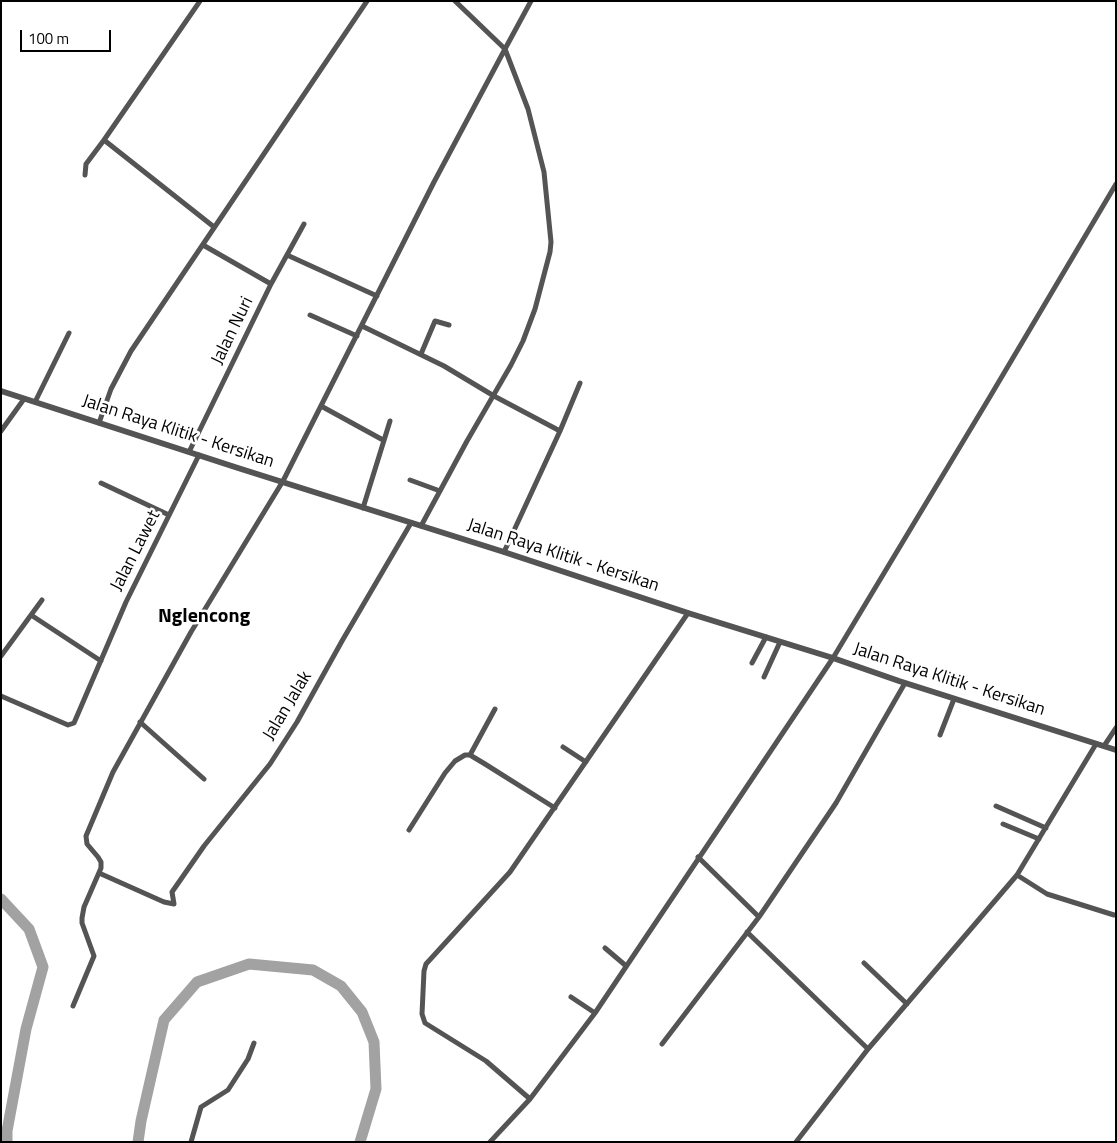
<!DOCTYPE html>
<html>
<head>
<meta charset="utf-8">
<style>
	body { margin:0 }
	#map { position:relative; width:1117px; height:1143px; overflow:hidden; background:#fff; font-family:"Titillium Web",sans-serif }
	canvas { display:block }
	.frame { position:absolute; inset:0; border:2px solid #000; pointer-events:none }
	.scale { position:absolute; left:20px; top:30px; width:91px; height:22px; box-sizing:border-box; border:2px solid #000; border-top:0; padding-left:6px; font-size:15px; line-height:18px; white-space:nowrap; color:#000; -webkit-text-stroke:4px #fff; paint-order:stroke }
</style>
</head>
<body>
<div id="map">
<canvas width="1117" height="1143"></canvas>
<div class="frame"></div>
<div class="scale">100 m</div>
</div>
<script>
const ctx = document.querySelector('canvas').getContext('2d');
ctx.lineJoin = 'round';
function shape(rows) {
  const path = new Path2D();
  for (const r of rows) {
    path.moveTo(r[0], r[1]);
    for (let i = 2; i < r.length; i += 2) path.lineTo(r[i], r[i + 1]);
  }
  return path;
}
function stroke(path, color, width, dash) {
  ctx.strokeStyle = color;
  ctx.lineWidth = width;
  ctx.lineCap = dash ? 'butt' : 'round';
  ctx.setLineDash(dash || []);
  ctx.stroke(path);
}
function label(font, color, halo, rows, align = 'center') {
  ctx.font = font + ' "Titillium Web",sans-serif';
  ctx.lineWidth = 5;
  ctx.setLineDash([]);
  ctx.textBaseline = 'middle';
  ctx.strokeStyle = halo;
  ctx.fillStyle = color;
  for (const [text, x, y, turn = 0] of rows) {
    ctx.save();
    ctx.translate(x, y);
    ctx.rotate((+turn || 0) * Math.PI / 180);
    ctx.textAlign = isNaN(turn) ? turn : align;
    if (halo) ctx.strokeText(text, 0, 0);
    ctx.fillText(text, 0, 0);
    ctx.restore();
  }
}
stroke(shape([
	[1,899,29,929,43,967,26,1029,7,1131,7,1142],
	[138,1142,141,1121,164,1020,197,982,249,964,313,970,341,986,362,1012,374,1042,376,1089,360,1142]
]), '#a2a2a2', 11);
stroke(shape([
	[200,1,104,140,214,227],
	[85,175,86,164,104,140],
	[203,245,271,284],
	[287,255,377,296],
	[310,315,357,336],
	[362,326,444,366,494,396,560,431],
	[421,354,435,321,449,325],
	[35,402,69,333],
	[321,406,383,440],
	[99,423,111,389,131,351,367,1],
	[1,431,24,399],
	[189,452,271,284,304,224],
	[410,480,440,491],
	[101,483,169,515],
	[363,508,390,421],
	[421,526,467,441,511,365,523,341,535,309,550,252,551,242,544,172,528,109,505,49,531,1],
	[504,552,560,431,580,383],
	[31,615,42,600],
	[1,656,31,615,101,661],
	[752,663,766,637],
	[764,677,780,642],
	[1,696,68,725,74,723,126,602,199,455],
	[140,722,204,779],
	[940,735,954,699],
	[1104,746,1116,728],
	[563,747,586,762],
	[470,755,495,709],
	[996,806,1046,828],
	[1003,824,1039,839],
	[409,830,445,773,455,761,465,755,470,755,485,764,555,808],
	[698,857,759,917],
	[99,873,164,902,174,904,172,892,204,846,270,764,297,722,342,641,411,523],
	[1017,875,1047,894,1114,915],
	[747,932,868,1049],
	[605,948,625,965],
	[864,963,907,1004],
	[571,997,595,1013],
	[73,1006,94,956,82,923,82,918,84,907,101,868,101,862,98,857,87,844,86,836,113,772,191,632,283,481,434,182,505,49,455,1],
	[662,1044,759,917,836,803,905,683],
	[530,1099,486,1061,425,1023,422,1014,424,971,426,964,510,872,688,613],
	[191,1142,201,1107,228,1090,248,1059,254,1043],
	[490,1142,530,1099,595,1013,833,658,988,400,1116,184],
	[796,1142,868,1049,1017,875,1096,744]
]), '#545454', 5);
stroke(shape([
	[1,391,238,468,504,552,688,613,833,658,899,681,1116,750]
]), '#545454', 6);
label('18px', '#000', '#fff', [
	["Jalan Nuri",233,331,-64],
	["Jalan Raya Klitik - Kersikan",178,432,18],
	["Jalan Lawet",136,551,-63],
	["Jalan Raya Klitik - Kersikan",563,556,18],
	["Jalan Raya Klitik - Kersikan",949,680,18],
	["Jalan Jalak",288,706,-59]
]);
label('bold 20px', '#000', '#fff', [
	["Nglencong",204,617]
]);
</script>
</body>
</html>
